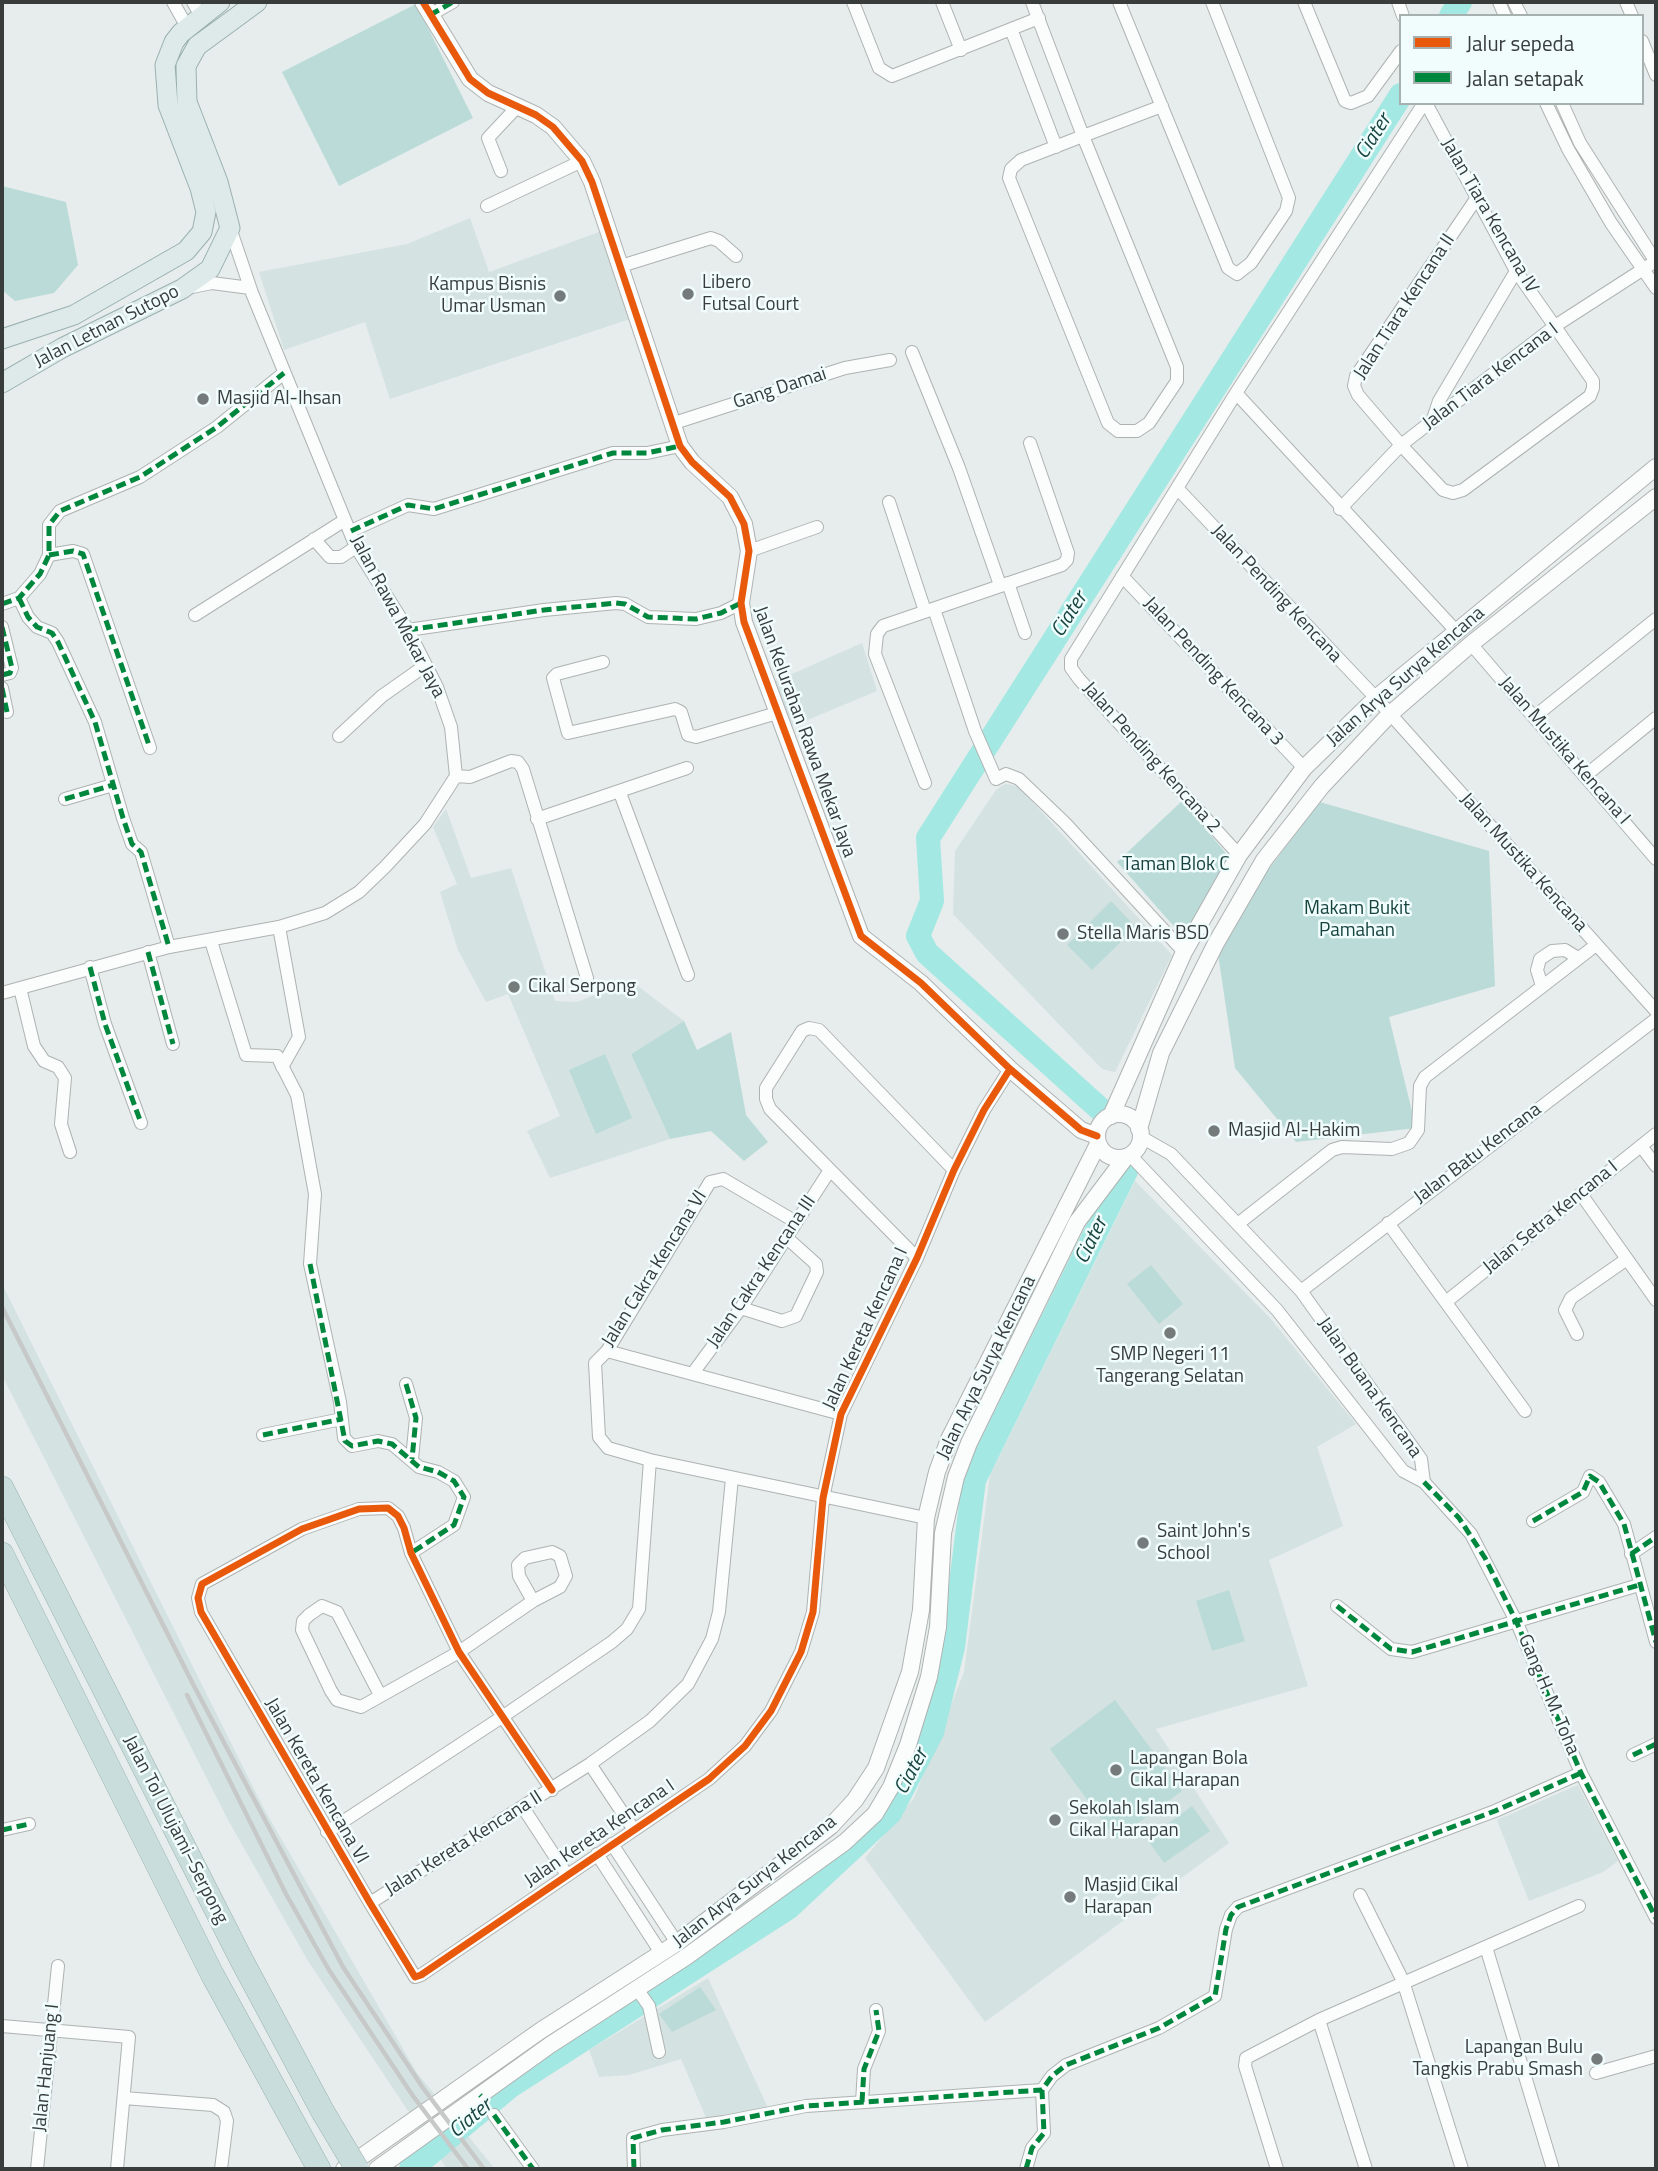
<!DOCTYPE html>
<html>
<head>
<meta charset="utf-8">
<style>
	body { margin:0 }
	#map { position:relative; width:1658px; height:2171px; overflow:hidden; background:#e6edec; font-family:"Titillium Web",sans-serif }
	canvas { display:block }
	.frame { position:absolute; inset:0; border:4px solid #383d3c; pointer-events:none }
	.legend { position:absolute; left:1399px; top:14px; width:245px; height:91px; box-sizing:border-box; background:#f0fdfc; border:2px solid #a6b0af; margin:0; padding:9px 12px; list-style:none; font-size:21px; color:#383d3c }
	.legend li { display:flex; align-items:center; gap:14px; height:35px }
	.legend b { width:35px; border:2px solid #a6b0af }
</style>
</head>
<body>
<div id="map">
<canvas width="1658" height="2171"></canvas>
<div class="frame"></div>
<ul class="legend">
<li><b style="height:9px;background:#e8590c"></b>Jalur sepeda</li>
<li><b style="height:9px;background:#00873e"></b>Jalan setapak</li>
</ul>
</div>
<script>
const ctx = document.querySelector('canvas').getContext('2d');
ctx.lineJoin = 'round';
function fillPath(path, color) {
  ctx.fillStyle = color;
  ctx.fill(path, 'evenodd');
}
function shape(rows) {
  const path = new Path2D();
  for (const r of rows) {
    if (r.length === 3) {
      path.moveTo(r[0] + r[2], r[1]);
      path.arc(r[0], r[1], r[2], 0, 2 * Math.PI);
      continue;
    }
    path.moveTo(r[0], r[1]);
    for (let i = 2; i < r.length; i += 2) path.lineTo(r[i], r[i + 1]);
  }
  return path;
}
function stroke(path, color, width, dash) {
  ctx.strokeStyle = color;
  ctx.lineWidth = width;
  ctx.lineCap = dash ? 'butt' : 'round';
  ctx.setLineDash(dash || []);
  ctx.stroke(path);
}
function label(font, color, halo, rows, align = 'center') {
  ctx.font = font + ' "Titillium Web",sans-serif';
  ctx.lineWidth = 5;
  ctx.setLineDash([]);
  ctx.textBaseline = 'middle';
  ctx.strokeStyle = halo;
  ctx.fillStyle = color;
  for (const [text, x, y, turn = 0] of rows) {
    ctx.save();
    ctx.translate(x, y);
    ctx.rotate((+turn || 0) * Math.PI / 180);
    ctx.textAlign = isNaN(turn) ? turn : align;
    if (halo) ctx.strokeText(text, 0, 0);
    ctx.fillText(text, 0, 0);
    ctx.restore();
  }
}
fillPath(shape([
	[470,218,489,272,602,231,630,319,390,399,365,322,284,350,259,272,407,244],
	[862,643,877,691,793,726,774,682],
	[1005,784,1018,786,1172,955,1115,1072,1102,1069,953,914,955,851,996,790],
	[446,809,471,878,511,868,555,1001,577,1002,631,981,684,1021,631,1054,670,1139,550,1178,527,1131,560,1116,508,994,486,1002,458,950,440,892,457,884,433,827],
	[1135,1181,1270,1318,1356,1424,1317,1447,1343,1526,1269,1560,1308,1686,1156,1729,1229,1843,985,2022,865,1858,914,1798,964,1672,990,1475],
	[2,1284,264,1809,417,2073,495,2169,447,2169,308,1961,228,1820,2,1375],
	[1578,1785,1618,1861,1603,1872,1529,1901,1497,1820],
	[708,1978,768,2108,708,2122,681,2059,629,2075,599,2077,589,2050]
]), '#d4e2e1');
fillPath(shape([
	[416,4,473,118,339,186,282,72],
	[2,186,66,202,78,265,54,293,15,301,2,290],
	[1182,801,1229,857,1187,929,1178,931,1117,862],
	[1320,802,1489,851,1495,986,1389,1017,1416,1128,1296,1142,1235,1068,1218,954,1245,900],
	[1111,901,1136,927,1092,970,1067,945],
	[684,1021,697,1050,731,1032,746,1115,768,1142,744,1161,711,1131,670,1139,631,1054],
	[605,1054,632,1118,596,1134,569,1070],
	[1151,1265,1183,1304,1159,1324,1127,1284],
	[1229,1590,1245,1641,1212,1651,1196,1601],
	[1115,1700,1182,1791,1116,1839,1050,1749],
	[1192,1806,1210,1831,1164,1863,1147,1839],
	[700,1987,716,2010,672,2032,659,2014]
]), '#bbdbd9');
stroke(shape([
	[1451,16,1460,2],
	[1100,1109,927,953,918,936,932,901,928,838,1401,95],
	[411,2169,509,2087,788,1908,890,1813,932,1732,953,1647,974,1480,1126,1171]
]), '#a4e8e3', 24);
const minor = shape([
	[173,2,187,27],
	[193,2,201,16],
	[853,2,879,68,892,76,1039,18],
	[942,2,961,50],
	[1032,2,1083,136,1162,106],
	[1119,2,1228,268,1237,274,1251,263,1286,211,1289,198,1212,2],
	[1304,2,1345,101,1351,103,1368,96,1401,51],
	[1398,2,1403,16],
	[1499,2,1505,16],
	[1514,2,1521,16],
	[1626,2,1632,16],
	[430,15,453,2],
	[1011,29,1056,147],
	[1642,41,1656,75],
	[1426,103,1516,271,1593,381,1593,388,1590,396,1463,490,1453,493,1443,490,1401,445,1358,395,1354,386,1356,376,1476,199],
	[1546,103,1568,149,1611,223,1656,288],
	[1562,103,1580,143,1656,262],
	[1083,136,1177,367,1177,381,1149,423,1137,431,1118,431,1108,423,1009,178,1011,169,1021,160,1083,136],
	[501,171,488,138,518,106],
	[487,206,582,161],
	[621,266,711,238,719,241,736,256],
	[192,287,212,283,250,288],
	[912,352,959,468,1000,585],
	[1236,393,1457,632],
	[1432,422,1439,401,1516,271],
	[671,424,845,368,890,360],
	[1177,488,1376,698,1656,1011],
	[889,502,925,611],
	[1340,509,1401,445,1555,326,1656,261],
	[351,531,408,505,434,509,613,453,647,453,680,446],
	[314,539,330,557,341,557,356,547],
	[749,551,817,527],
	[49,555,73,551,83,554,150,748],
	[1122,576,1304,768],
	[1008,583,1025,633],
	[19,598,28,617,37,627,52,633,58,642,95,722,123,818,132,844,141,852,169,947],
	[2,604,19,598,40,574,49,555,49,525,60,511,140,477,217,427,284,373],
	[934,609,975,731,996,779,1006,774,1019,779,1065,823,1184,952],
	[195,615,345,520],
	[2,627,12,668,10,673,2,675],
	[408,630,544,610,616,603,625,604,648,617,696,619,721,613,741,603],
	[1471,644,1656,859],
	[603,662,557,674,553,678,568,733,675,709,681,712,688,735,696,737,777,713],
	[2,688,7,712],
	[1534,717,1656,619],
	[339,736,382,696,426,665],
	[456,776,470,777,511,761,518,762,523,769,587,978],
	[1585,776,1656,718],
	[925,783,875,654,877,634,883,626,1062,565,1067,560,1068,553,1030,443],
	[620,793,688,975],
	[65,799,113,785],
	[537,819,687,768],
	[1239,855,1079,679,1071,668,1071,659,1236,393,1424,103],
	[279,927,299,1037,282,1067],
	[211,941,246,1055,277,1056,297,1095,315,1194,310,1264,340,1402,344,1438,352,1446,378,1441,392,1444,419,1467,438,1472,454,1481,464,1497,454,1525,411,1553],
	[148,952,173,1044],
	[90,967,105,1024,141,1123],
	[1542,986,1537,970,1540,959,1552,951,1565,950,1578,958],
	[20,988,34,1046,44,1061,58,1067,65,1078,61,1124,70,1152],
	[2,993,169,947,279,927,325,913,359,892,385,867,425,824,456,776,451,727,437,687,408,630,356,547,252,293,230,228],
	[1141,1137,1171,1154,1301,1291,1421,1459,1424,1482],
	[1641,1146,1656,1166],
	[1130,1155,1277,1310,1403,1471,1424,1482,1471,1534,1517,1623,1581,1773,1656,1918],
	[1581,1194,1656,1300],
	[796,1222,723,1179,710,1182,607,1351,595,1363,599,1437,608,1448,650,1460,926,1518],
	[1239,1223,1332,1150,1342,1147,1392,1149,1409,1143,1418,1130,1420,1086,1425,1077,1596,945],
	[1388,1223,1525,1411],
	[917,1258,770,1109,766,1099,766,1088,802,1031,809,1028,819,1030,954,1170],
	[1301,1291,1656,1019],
	[1447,1301,1656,1134],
	[741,1308,782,1321,796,1316,817,1272,816,1264,787,1238],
	[1577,1334,1565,1310,1571,1298,1627,1259],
	[607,1351,841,1414],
	[693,1373,741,1308,830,1170],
	[406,1384,416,1418,412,1459],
	[263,1435,342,1419],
	[1533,1521,1583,1492,1590,1476,1599,1482,1624,1524,1656,1642],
	[1631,1554,1656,1537],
	[1337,1606,1391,1649,1412,1652,1639,1585],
	[380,1695,337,1612,322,1606,309,1615,303,1621,302,1630,331,1691,337,1700,361,1707,459,1652,533,1601,519,1576,518,1565,525,1558,552,1552,560,1556,566,1576,560,1587,533,1601],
	[1633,1755,1656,1744],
	[590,1764,634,1830],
	[552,1790,459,1652,411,1553,404,1528,398,1516,388,1508,359,1509,302,1529,202,1584,198,1598,201,1612,370,1903,415,1977,421,1975,709,1779,745,1746,771,1711,801,1652,813,1612,823,1498,841,1414,917,1258,954,1170,984,1110,1010,1069],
	[524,1809,567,1875],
	[2,1830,29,1824],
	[327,1832,502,1717,612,1642,627,1629,639,1609,650,1460],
	[612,1844,677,1943],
	[597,1854,661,1953],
	[1360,1895,1403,1981,1462,2169],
	[370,1903,590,1764,650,1721,688,1684,712,1639,719,1612,732,1478],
	[1486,1947,1553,2169],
	[637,1989,649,2006,659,2052],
	[1319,2020,1366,2169],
	[2,2026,129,2037,117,2169],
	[1596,2073,1656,2056],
	[124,2098,213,2105,224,2112,227,2121,221,2169],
	[862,2102,864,2069,879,2031,876,2010],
	[494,2115,533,2169],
	[37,2169,58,1966],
	[634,2169,633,2138,662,2130,724,2122,806,2106,1042,2090],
	[1026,2169,1032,2148,1044,2133,1042,2090,1052,2076,1066,2065,1159,2028,1215,1996,1226,1929,1231,1915,1238,1907,1495,1811,1581,1773],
	[1277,2169,1245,2066,1246,2058,1319,2020,1579,1906]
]);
const tertiary = shape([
	[423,2,470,79,488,93,536,115,553,127,582,161,592,182,680,446,692,462,730,497,744,524,749,551,741,603,744,622,861,936,921,983,1010,1069,1081,1130,1097,1136],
	[1119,1136,22],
	[1111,1116,1184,952,1239,855,1304,768,1376,698,1656,467],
	[1139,1129,1161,1053,1216,943,1264,860,1322,786,1389,715,1471,644,1656,497],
	[344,2169,540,2031,677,1943,831,1826,855,1800,876,1768,910,1672,921,1610,926,1518,937,1472,949,1439,1098,1144],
	[377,2169,550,2045,686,1957,845,1842,875,1814,891,1787,908,1745,929,1677,938,1627,943,1533,956,1477,969,1443,1077,1222,1126,1157]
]);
const primary = shape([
	[2,339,74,315,186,251,202,232,206,212,200,188,168,105,165,65,174,42,181,33,220,2],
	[2,383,62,348,182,289,210,269,230,228,218,182,187,102,186,66,197,46,257,2]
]);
const motorway = shape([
	[2,1488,241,1959,323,2112],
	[2,1554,212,1974,319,2169]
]);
stroke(minor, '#aeb3b2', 14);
stroke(tertiary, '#aeb3b2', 18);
stroke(primary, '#9ab0af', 21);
stroke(motorway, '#9ab0af', 24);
stroke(minor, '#fbfcfc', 12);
stroke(tertiary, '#fbfcfc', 16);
stroke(primary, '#ddeae9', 19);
stroke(motorway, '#c9dedc', 23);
stroke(shape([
	[2,1307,194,1686,343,1967,423,2088,484,2169],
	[187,1695,286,1894,329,1970,413,2096,468,2169]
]), '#c7c9c9', 4.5);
const motorwayBridge = shape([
	[323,2112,357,2169]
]);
stroke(motorwayBridge, '#9ab0af', 24, []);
stroke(motorwayBridge, '#c9dedc', 23);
stroke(shape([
	[430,15,453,2],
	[351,531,408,505,434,509,613,453,647,453,680,446],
	[49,555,73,551,83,554,150,748],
	[19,598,28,617,37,627,52,633,58,642,95,722,123,818,132,844,141,852,169,947],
	[2,604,19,598,40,574,49,555,49,525,60,511,140,477,217,427,284,373],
	[2,627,12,668,10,673,2,675],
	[408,630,544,610,616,603,625,604,648,617,696,619,721,613,741,603],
	[2,688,7,712],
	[65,799,113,785],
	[148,952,173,1044],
	[90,967,105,1024,141,1123],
	[310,1264,345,1441,352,1446,378,1441,392,1444,419,1467,438,1472,454,1481,464,1497,454,1525,411,1553],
	[406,1384,416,1418,412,1459],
	[263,1435,342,1419],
	[1424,1482,1459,1518,1485,1558,1517,1623,1581,1773,1656,1918],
	[1533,1521,1583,1492,1590,1476,1599,1482,1624,1524,1656,1642],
	[1631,1554,1656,1537],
	[1337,1606,1391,1649,1412,1652,1639,1585],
	[1633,1755,1656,1744],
	[2,1830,29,1824],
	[480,2095,481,2096],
	[862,2102,864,2069,879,2031,876,2010],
	[494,2115,533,2169],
	[634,2169,633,2138,662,2130,724,2122,806,2106,1042,2090],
	[1026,2169,1032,2148,1044,2133,1042,2090,1052,2076,1066,2065,1159,2028,1215,1996,1226,1929,1231,1915,1238,1907,1495,1811,1581,1773]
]), '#00873e', 5, [10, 5]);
stroke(shape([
	[423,2,470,79,488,93,536,115,553,127,582,161,592,182,680,446,692,462,730,497,744,524,749,551,741,603,744,622,861,936,921,983,1010,1069,1081,1130,1097,1136],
	[552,1790,459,1652,411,1553,404,1528,398,1516,388,1508,359,1509,302,1529,202,1584,198,1598,201,1612,370,1903,415,1977,421,1975,709,1779,745,1746,771,1711,801,1652,813,1612,823,1498,841,1414,917,1258,954,1170,984,1110,1010,1069]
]), '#e8590c', 7);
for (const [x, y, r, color] of [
	[688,294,7,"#757b7a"],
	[560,296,7,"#757b7a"],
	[203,399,7,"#757b7a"],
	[1063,934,7,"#757b7a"],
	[514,987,7,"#757b7a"],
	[1214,1131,7,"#757b7a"],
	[1170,1333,7,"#757b7a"],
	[1143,1543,7,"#757b7a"],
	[1116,1770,7,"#757b7a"],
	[1055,1820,7,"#757b7a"],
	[1070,1897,7,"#757b7a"],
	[1597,2059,7,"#757b7a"]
]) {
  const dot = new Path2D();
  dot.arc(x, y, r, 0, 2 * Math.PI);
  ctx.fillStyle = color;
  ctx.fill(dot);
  stroke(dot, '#f0fdfc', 2.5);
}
label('19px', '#383d3c', '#f0fdfc', [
	["Jalan Tiara Kencana IV",1489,216,60],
	["Jalan Tiara Kencana II",1405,307,-57],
	["Jalan Letnan Sutopo",107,327,-27],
	["Jalan Tiara Kencana I",1491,377,-37],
	["Gang Damai",780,389,-18],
	["Jalan Pending Kencana",1276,594,47],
	["Jalan Rawa Mekar Jaya",397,617,62],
	["Jalan Pending Kencana 3",1213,672,47],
	["Jalan Arya Surya Kencana",1406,677,-41],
	["Jalan Kelurahan Rawa Mekar Jaya",804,732,70],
	["Jalan Mustika Kencana I",1564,751,49],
	["Jalan Pending Kencana 2",1151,758,48],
	["Jalan Mustika Kencana",1523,863,48],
	["Jalan Batu Kencana",1478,1154,-37],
	["Jalan Setra Kencana I",1551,1218,-39],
	["Jalan Cakra Kencana VI",655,1269,-58],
	["Jalan Cakra Kencana III",762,1272,-56],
	["Jalan Kereta Kencana I",866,1329,-65],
	["Jalan Arya Surya Kencana",987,1368,-64],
	["Jalan Buana Kencana",1369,1388,55],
	["Gang H. M. Toha",1548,1695,67],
	["Jalan Kereta Kencana VI",316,1781,60],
	["Jalan Tol Ulujami–Serpong",175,1830,63],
	["Jalan Kereta Kencana I",600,1834,-34],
	["Jalan Kereta Kencana II",464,1844,-32],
	["Jalan Arya Surya Kencana",755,1882,-38],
	["Jalan Hanjuang I",47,2068,-84]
]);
label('19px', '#383d3c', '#f0fdfc', [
	["Libero",702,283],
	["Futsal Court",702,305],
	["Kampus Bisnis",546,285,"right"],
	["Umar Usman",546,307,"right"],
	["Masjid Al-Ihsan",217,399],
	["Stella Maris BSD",1077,934],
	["Cikal Serpong",528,987],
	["Masjid Al-Hakim",1228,1131],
	["SMP Negeri 11",1170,1355,"center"],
	["Tangerang Selatan",1170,1377,"center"],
	["Saint John's",1157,1532],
	["School",1157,1554],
	["Lapangan Bola",1130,1759],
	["Cikal Harapan",1130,1781],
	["Sekolah Islam",1069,1809],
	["Cikal Harapan",1069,1831],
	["Masjid Cikal",1084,1886],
	["Harapan",1084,1908],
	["Lapangan Bulu",1583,2048,"right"],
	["Tangkis Prabu Smash",1583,2070,"right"]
], 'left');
label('19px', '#16423f', '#f0fdfc', [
	["Taman Blok C",1176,865],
	["Makam Bukit",1357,909],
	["Pamahan",1357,931]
]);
label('italic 21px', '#184441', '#f0fdfc', [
	["Ciater",1374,137,-58],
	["Ciater",1070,615,-58],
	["Ciater",1092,1241,-64],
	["Ciater",912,1772,-62],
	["Ciater",471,2119,-40]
]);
</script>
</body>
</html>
